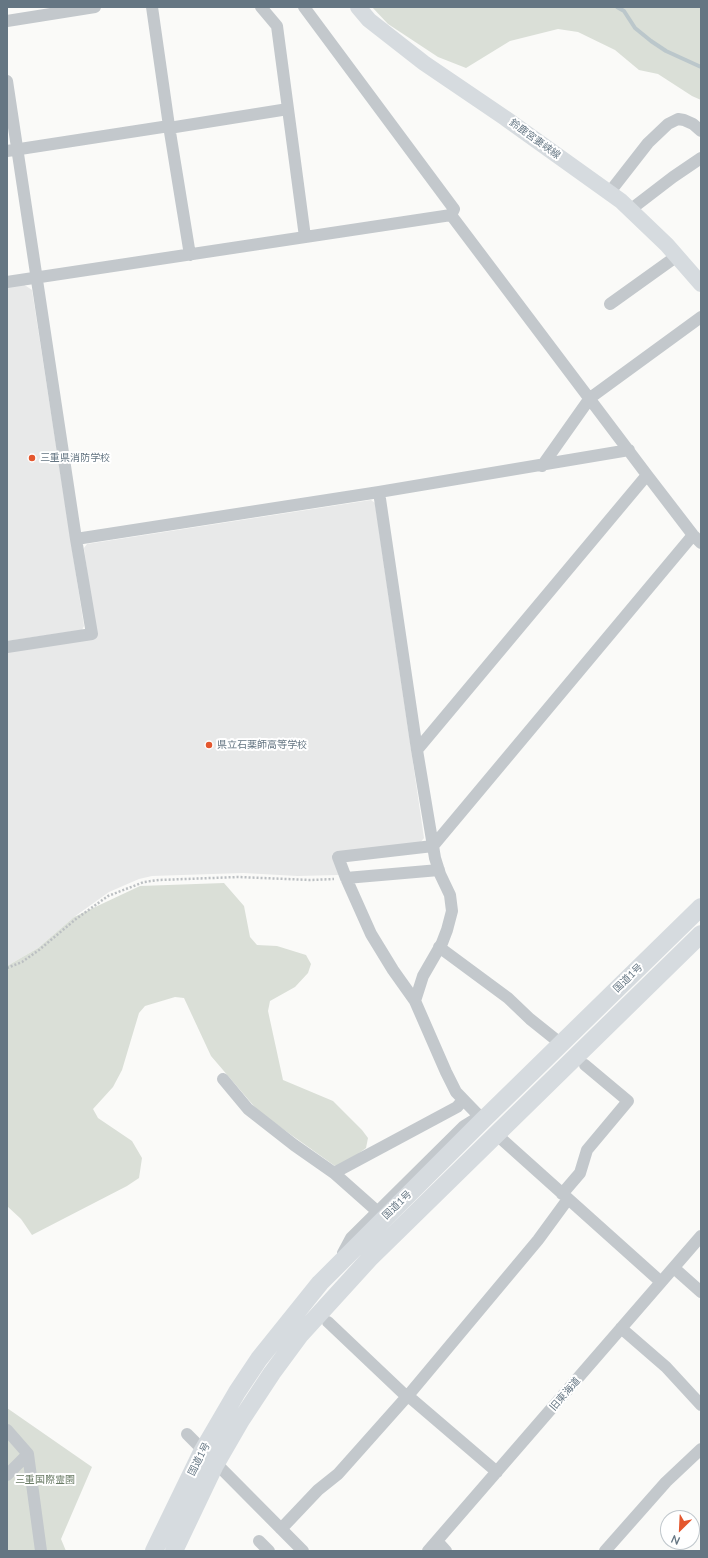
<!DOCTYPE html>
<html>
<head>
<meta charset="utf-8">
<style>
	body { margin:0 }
	#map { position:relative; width:708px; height:1558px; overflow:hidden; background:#fafaf8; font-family:Lato,sans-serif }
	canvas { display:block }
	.frame { position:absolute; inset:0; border:8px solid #657683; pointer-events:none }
	.north { position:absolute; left:660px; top:1510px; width:40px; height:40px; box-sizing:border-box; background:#fff; border:1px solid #c1c8cd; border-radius:50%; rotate:204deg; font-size:11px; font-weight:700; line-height:16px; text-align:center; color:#657683 }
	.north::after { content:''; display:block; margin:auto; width:14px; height:18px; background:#e4572e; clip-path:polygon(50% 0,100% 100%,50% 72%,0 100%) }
</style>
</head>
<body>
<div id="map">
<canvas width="708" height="1558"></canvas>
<div class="frame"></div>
<div class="north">N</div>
</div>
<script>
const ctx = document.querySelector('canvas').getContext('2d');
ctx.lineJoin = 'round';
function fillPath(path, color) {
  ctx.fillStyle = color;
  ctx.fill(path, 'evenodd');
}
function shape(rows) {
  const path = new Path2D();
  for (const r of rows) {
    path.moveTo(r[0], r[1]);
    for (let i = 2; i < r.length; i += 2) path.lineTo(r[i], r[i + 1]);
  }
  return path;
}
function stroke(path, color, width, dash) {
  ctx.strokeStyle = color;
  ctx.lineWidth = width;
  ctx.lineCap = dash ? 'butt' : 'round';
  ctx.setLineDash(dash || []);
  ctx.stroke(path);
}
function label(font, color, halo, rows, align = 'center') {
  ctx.font = font + ' Lato,"Noto Sans JP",sans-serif';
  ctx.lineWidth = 4;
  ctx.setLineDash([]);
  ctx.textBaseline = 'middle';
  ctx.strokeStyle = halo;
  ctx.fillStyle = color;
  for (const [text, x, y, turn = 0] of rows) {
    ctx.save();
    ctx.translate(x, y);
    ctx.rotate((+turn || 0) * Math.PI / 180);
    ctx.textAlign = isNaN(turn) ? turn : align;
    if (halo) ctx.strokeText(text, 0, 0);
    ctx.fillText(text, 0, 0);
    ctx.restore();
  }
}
fillPath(shape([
	[23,284,32,290,84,626,82,630,7,641,7,287],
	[371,500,375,503,424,838,420,843,332,854,339,873,338,875,298,876,243,873,152,876,139,879,109,892,74,917,38,948,7,966,7,652,96,638,84,548,87,544]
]), '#e8e9e9');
fillPath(shape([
	[372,7,701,7,701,100,692,96,658,74,639,70,615,50,578,32,558,29,510,41,466,68,438,57,388,24],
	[224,883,244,906,250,937,257,945,277,946,306,955,311,964,308,973,295,987,270,1001,268,1011,283,1080,333,1101,362,1130,368,1138,366,1148,350,1160,335,1166,259,1112,211,1056,184,998,175,997,145,1006,139,1013,122,1070,113,1087,93,1109,98,1118,132,1141,142,1158,139,1178,127,1186,32,1235,21,1219,7,1206,7,966,38,948,74,917,140,886],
	[7,1408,92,1467,61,1539,66,1551,7,1551]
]), '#dadfd7');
stroke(shape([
	[617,7,624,11,635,28,651,41,666,51,701,67]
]), '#bbc7cb', 4);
stroke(shape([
	[7,968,22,962,39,950,76,919,108,896,144,882,159,880,238,877,310,880,334,879]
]), '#bbbfc2', 2.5, [2, 2]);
stroke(shape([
	[152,7,169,126,190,255],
	[261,7,277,26,305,237],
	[304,7,454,209,451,215],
	[7,21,95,7],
	[7,81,76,539,92,634,7,647],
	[169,128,288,109],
	[7,151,169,126],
	[609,193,648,143,668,124,678,119,684,120,693,124,701,131],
	[630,210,673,177,701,158],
	[451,215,647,475,693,535,701,543],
	[7,282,451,215],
	[610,304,677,256],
	[542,466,590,398,701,317],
	[379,492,417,750,435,858,440,874,450,895,452,911,447,930,442,943,423,976,415,1001],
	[76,539,379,492,629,450],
	[417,750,647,475],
	[346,878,439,870],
	[439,947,508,998,530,1019,555,1039],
	[223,1079,248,1109,294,1145,334,1173,378,1212],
	[483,1120,456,1092,446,1072,415,1001,393,970,371,934,346,878,338,857,433,846,693,535],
	[497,1135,661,1282],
	[334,1173,457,1107,463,1100],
	[562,1194,580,1173,587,1150,628,1101,585,1065],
	[343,1253,351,1238,464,1126,477,1118],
	[674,1268,701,1292],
	[328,1322,406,1396],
	[621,1328,666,1367,701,1405],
	[407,1395,497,1472],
	[7,1430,28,1454,41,1551],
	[187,1434,303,1551],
	[7,1475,28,1454],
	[281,1529,318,1490,338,1474,411,1392,538,1240,568,1199],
	[259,1541,269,1551],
	[437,1541,446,1551],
	[428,1551,701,1236],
	[605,1551,666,1482,701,1449]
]), '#c3c8cc', 12);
stroke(shape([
	[358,7,369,20,424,63,505,118,621,201,667,245,701,284]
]), '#d6dbdf', 16);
stroke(shape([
	[154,1551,202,1452,237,1392,259,1359,320,1283,483,1120,701,907],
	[174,1551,215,1465,241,1420,272,1373,300,1335,371,1257,701,934]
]), '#d6dbdf', 18);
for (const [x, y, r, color] of [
	[32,458,4,"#e4572e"],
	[209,745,4,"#e4572e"]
]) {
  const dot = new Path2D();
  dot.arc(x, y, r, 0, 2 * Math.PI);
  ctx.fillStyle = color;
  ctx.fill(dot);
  stroke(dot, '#fff', 1.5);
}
label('10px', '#657683', '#fff', [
	["鈴鹿宮妻峡線",535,139,36],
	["国道1号",628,978,-44],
	["国道1号",397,1205,-44],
	["旧東海道",565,1394,-49],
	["国道1号",199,1459,-63]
]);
label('10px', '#657683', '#fff', [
	["三重県消防学校",40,458],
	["県立石薬師高等学校",217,745]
], 'left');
label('10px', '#687a64', '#fff', [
	["三重国際霊園",45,1480]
]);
</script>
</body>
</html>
